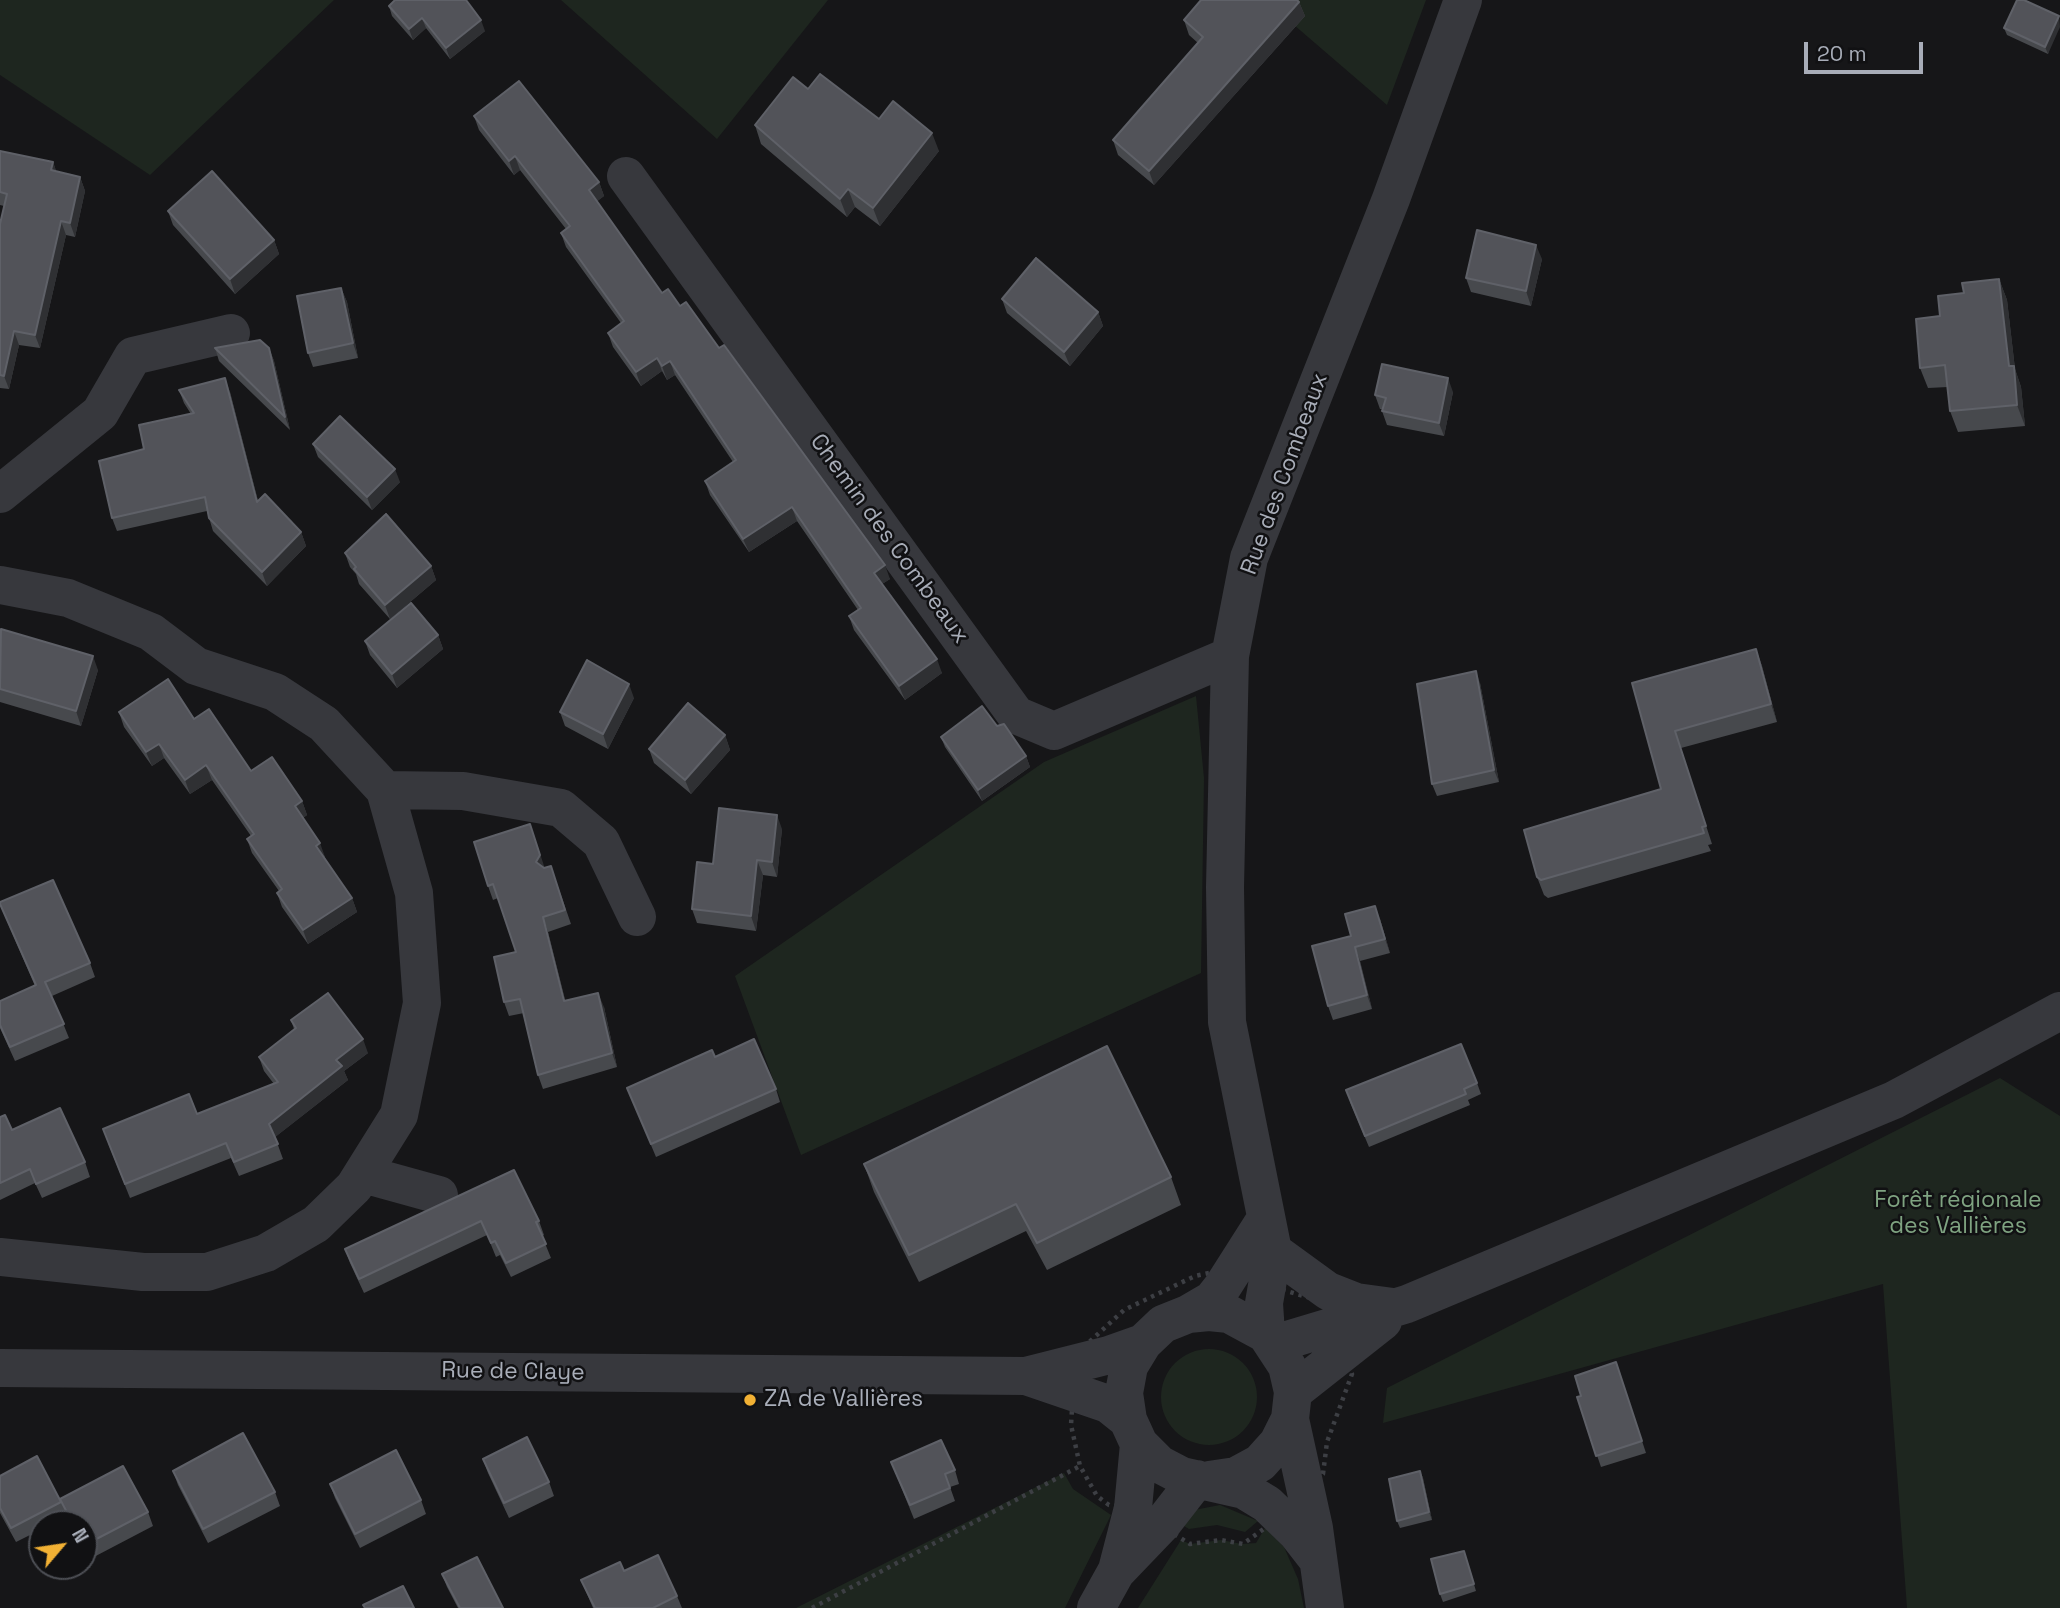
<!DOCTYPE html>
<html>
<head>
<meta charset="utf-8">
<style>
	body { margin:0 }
	#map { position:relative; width:2060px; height:1608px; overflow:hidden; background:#161618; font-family:"Space Grotesk",sans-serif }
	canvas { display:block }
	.north { position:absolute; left:28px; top:1510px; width:70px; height:70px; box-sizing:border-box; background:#111113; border:2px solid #4d4f55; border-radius:50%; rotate:61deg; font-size:19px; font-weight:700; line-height:28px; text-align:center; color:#a8adb8 }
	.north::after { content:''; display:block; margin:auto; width:24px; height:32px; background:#f2b134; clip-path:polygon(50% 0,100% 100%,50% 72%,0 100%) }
	.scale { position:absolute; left:1804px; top:42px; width:119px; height:32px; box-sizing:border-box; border:4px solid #a8adb8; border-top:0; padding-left:9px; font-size:21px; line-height:24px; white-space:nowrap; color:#a8adb8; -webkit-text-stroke:5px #111113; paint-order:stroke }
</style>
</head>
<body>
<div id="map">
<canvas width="2060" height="1608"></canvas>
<div class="north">N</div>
<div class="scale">20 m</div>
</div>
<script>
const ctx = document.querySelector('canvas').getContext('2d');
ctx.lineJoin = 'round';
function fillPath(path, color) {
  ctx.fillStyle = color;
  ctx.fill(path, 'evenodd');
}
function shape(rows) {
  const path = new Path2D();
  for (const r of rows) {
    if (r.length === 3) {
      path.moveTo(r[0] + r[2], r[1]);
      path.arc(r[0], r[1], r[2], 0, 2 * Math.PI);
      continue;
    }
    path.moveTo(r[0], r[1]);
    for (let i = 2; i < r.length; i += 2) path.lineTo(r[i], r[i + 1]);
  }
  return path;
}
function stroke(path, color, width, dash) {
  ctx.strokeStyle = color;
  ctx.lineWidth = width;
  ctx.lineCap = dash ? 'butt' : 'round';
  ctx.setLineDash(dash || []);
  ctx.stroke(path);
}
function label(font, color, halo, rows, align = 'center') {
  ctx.font = font + ' "Space Grotesk",sans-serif';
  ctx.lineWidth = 5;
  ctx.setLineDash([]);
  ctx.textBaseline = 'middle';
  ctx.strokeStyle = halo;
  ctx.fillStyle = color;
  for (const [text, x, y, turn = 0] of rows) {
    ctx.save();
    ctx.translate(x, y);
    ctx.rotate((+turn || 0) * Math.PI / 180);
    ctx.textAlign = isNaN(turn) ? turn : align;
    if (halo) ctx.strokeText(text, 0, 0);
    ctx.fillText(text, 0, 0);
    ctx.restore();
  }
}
fillPath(shape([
	[0,0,334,0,150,175,0,75],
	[561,0,828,0,717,139],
	[1265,0,1426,0,1387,105],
	[1196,696,1204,778,1201,973,801,1155,735,976,1044,762],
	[2000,1078,2060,1116,2060,1608,1907,1608,1883,1284,1383,1423,1387,1388],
	[1209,1397,48],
	[1064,1473,1073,1489,1111,1515,1065,1608,796,1608],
	[1220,1505,1258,1521,1245,1532,1217,1525,1189,1529,1179,1523,1189,1511],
	[1265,1528,1284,1547,1298,1579,1304,1608,1138,1608,1181,1540,1190,1544,1221,1540,1242,1544,1256,1543]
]), '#1e261f');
stroke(shape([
	[1237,1267,1266,1285,1348,1309,1341,1352,1352,1374,1327,1442,1323,1474,1265,1528,1243,1544,1221,1540,1190,1544,1133,1508,1109,1505,1097,1496,1080,1466,1071,1425,1073,1393,1086,1345,1124,1310,1195,1276,1237,1267],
	[812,1608,1080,1466]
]), '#3d3f44', 4.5, [3.5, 5]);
stroke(shape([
	[626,176,1016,715,1054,731,1230,656],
	[0,494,100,413,133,356,231,333],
	[0,585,68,598,151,632,196,666,275,692,324,724,385,790,463,791,561,808,601,842,637,917],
	[363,1174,439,1195],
	[1273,1251,1328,1291,1356,1302,1393,1307],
	[0,1257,143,1272,207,1272,266,1253,316,1224,354,1187,399,1115,422,1003,414,893,385,790],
	[1188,1314,1212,1300,1223,1286,1265,1220],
	[1266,1334,1264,1303,1273,1251,1227,1022,1225,887,1230,656,1249,558,1391,199,1463,0],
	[1274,1344,1407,1304,1894,1100,2060,1011],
	[0,1368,1026,1376,1109,1355,1143,1343],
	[1026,1376,1108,1404,1128,1420],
	[1293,1392,1383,1321],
	[1290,1419,1314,1528,1325,1608],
	[1209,1480,1236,1476,1260,1463,1278,1443,1290,1419,1293,1392,1287,1366,1266,1334,1229,1314,1209,1312,1188,1314,1163,1324,1143,1343,1129,1366,1124,1393,1128,1420,1139,1444,1159,1464,1182,1476,1244,1490,1267,1504,1297,1533,1318,1560],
	[1117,1570,1133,1508,1139,1444],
	[1096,1608,1116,1572,1162,1524,1197,1479]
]), '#37383d', 38);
fillPath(shape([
	[1299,2,1305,16,1154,185,1118,155,1113,140,1198,43,1189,35,1184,20],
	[389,6,485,31,450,59,426,28,413,40,392,16],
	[2059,16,2048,54,2007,35,2004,28],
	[808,89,879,119,939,151,880,226,855,207,847,217,761,144,755,125],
	[474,116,599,182,604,196,597,201,662,293,680,306,719,348,890,579,882,584,942,673,905,700,854,630,849,616,858,610,797,521,749,552,710,495,705,481,733,462,675,375,667,380,662,371,641,386,613,347,608,333,621,323,566,247,561,233,566,229,520,170,514,175,479,130],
	[0,151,53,162,56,171,80,177,85,191,75,237,66,235,40,348,19,345,9,389,0,388,0,224,4,206,0,205],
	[168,211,274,240,279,254,235,294,173,225],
	[1542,259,1531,306,1471,292,1466,278],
	[1999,279,2007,300,2015,369,2021,387,2025,426,1958,432,1950,411,1948,387,1928,388,1920,368,1964,293],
	[341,288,347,302,358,358,313,367,308,353],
	[1002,299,1098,312,1103,326,1070,366,1007,313],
	[215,348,269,348,274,361,290,430,219,361],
	[179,390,230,392,258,501,301,532,306,546,267,586,213,531,207,511,117,531,112,518,144,449,191,414,184,403],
	[1453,392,1444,436,1387,425,1382,411,1383,409,1380,409,1375,395],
	[313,444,400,482,372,510,318,457],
	[345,553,431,566,436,580,390,619,359,584,356,574,350,567],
	[0,631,98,670,81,726,0,702],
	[438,635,443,649,397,688,370,655,365,641],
	[1756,649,1762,666,1777,722,1681,748,1712,844,1708,845,1711,851,1548,898,1544,895,1537,877,1661,789,1632,683],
	[1480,683,1499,782,1437,796,1432,784],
	[634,698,608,749,565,726,560,712],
	[119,712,194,719,251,771,302,801,307,815,303,818,325,857,325,858,352,898,357,912,308,944,282,907,277,893,279,891,252,853,247,839,251,836,212,780,190,794,164,758,152,766,124,727],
	[997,726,1026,756,1030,767,982,801,945,747,941,737],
	[725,735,730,750,691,794,654,763,649,749],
	[530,824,544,868,551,866,571,924,548,932,565,1000,604,1007,617,1067,543,1089,538,1075,524,1013,509,1016,504,1002,516,952,498,898,493,900,488,886],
	[782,829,777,877,763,875,756,931,697,923,692,909,713,864],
	[0,905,90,963,95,977,52,996,69,1038,15,1061,0,1028,0,1001,35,986],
	[1380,919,1390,953,1360,961,1372,1009,1333,1020,1328,1006,1351,936],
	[291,1020,368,1053,344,1071,348,1080,275,1137,283,1159,239,1176,231,1158,130,1198,108,1143,197,1114,274,1084,264,1071,259,1057,294,1029],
	[715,1057,776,1089,780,1102,656,1157,627,1088],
	[1477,1083,1481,1094,1468,1100,1470,1105,1369,1147,1350,1102],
	[0,1117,12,1130,85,1162,90,1177,42,1198,35,1183,0,1200],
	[864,1164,1171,1177,1181,1205,1047,1270,1026,1231,919,1282,874,1192],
	[514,1170,539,1221,544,1235,542,1236,551,1258,511,1277,500,1255,496,1257,487,1235,364,1293,350,1263,345,1249],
	[1620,1374,1646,1453,1601,1467,1577,1397],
	[483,1459,549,1482,554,1496,509,1518,488,1473],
	[891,1462,955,1470,959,1484,950,1487,955,1501,914,1519],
	[173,1471,275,1492,280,1506,208,1543,178,1485],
	[1420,1471,1423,1478,1432,1520,1400,1528,1397,1521],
	[0,1476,60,1499,148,1512,153,1526,90,1559,84,1548,84,1524,71,1524,66,1516,52,1524,42,1524,42,1529,16,1542,0,1513],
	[330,1484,421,1500,426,1514,360,1548,335,1498],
	[1464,1551,1476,1591,1443,1602,1440,1594],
	[624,1571,677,1596,682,1608,593,1608,581,1580],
	[442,1574,503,1608,458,1608,447,1587]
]), '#47494d');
fillPath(shape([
	[1299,2,1305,16,1154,185,1149,171],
	[2059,16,2060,27,2048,54,2045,47],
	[422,18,426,28,413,40,409,29],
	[481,20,485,31,450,59,446,48],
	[932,133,939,151,880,226,873,208],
	[515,156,520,170,514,175,509,161],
	[53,162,58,176,51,170],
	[80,177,85,191,75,237,70,223],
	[599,182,604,196,594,204,589,190],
	[848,189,855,207,847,217,840,199],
	[61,221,66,235,40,348,35,335],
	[274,240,279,254,235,294,230,279],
	[1536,245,1542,259,1531,306,1526,291],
	[1999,279,2007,300,2015,369,2021,387,2025,426,2017,405,2009,366],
	[341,288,347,302,358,358,353,343],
	[1098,312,1103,326,1070,366,1064,352],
	[14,331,19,345,9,389,4,376],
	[269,348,274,361,290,430,285,417],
	[657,358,662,371,641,386,636,372],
	[670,361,675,375,667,380,662,366],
	[225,378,230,392,262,516,257,502],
	[1448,378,1453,392,1444,436,1439,423],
	[395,469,400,482,372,510,367,497],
	[792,507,797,521,749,552,743,539],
	[301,532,306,546,267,586,262,572],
	[885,565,890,579,879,586,874,573],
	[431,566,436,580,390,619,385,605],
	[438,635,443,649,397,688,392,674],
	[1756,649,1762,666,1777,722,1771,704],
	[93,656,98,670,81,726,76,711],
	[937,659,942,673,905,700,899,686],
	[1476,671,1480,683,1499,782,1494,770],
	[629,684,634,698,608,749,603,734],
	[725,735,730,750,691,794,685,780],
	[159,744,164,758,152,766,146,752],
	[1026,756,1030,767,982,801,978,790],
	[206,765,212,780,190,794,185,780],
	[302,801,307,815,300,820,295,806],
	[777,815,782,829,777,877,772,862],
	[530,824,535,838,545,869,536,862],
	[320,843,325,857,321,860,316,846],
	[757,860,763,875,756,931,751,916],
	[352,898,357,912,308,944,303,930],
	[1375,906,1380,919,1390,953,1385,939],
	[543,917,548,932,569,1015,564,1001],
	[1355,947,1360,961,1372,1009,1367,995],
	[598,993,604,1007,617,1067,612,1053],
	[363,1039,368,1053,344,1071,348,1080,274,1138,269,1124,336,1060],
	[1420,1471,1423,1478,1432,1520,1429,1512]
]), '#2f3033');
const building = shape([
	[395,0,466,0,481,20,446,48,422,18,409,29,389,6,395,0],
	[1201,0,1297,0,1299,2,1149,171,1113,140,1203,37,1184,20,1201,0],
	[2017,0,2024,0,2059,16,2045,47,2004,28,2017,0],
	[820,74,879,119,893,101,932,133,873,208,848,189,840,199,755,125,793,77,808,89,820,74],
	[519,81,599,182,589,190,662,293,668,289,680,306,686,302,719,348,724,345,885,565,874,573,937,659,899,686,849,616,861,608,792,507,743,539,705,481,736,460,670,361,662,366,657,358,636,372,608,333,624,321,561,233,570,226,515,156,509,161,474,116,519,81],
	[0,151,53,162,51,170,80,177,70,223,61,221,35,335,14,331,4,376,0,375,0,224,7,194,0,192,0,151],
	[212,171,274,240,230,279,168,211,212,171],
	[1477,230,1536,245,1526,291,1466,278,1477,230],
	[1036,258,1098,312,1064,352,1002,299,1036,258],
	[1999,279,2009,366,2014,366,2017,405,1950,411,1945,365,1920,368,1916,319,1940,316,1938,296,1964,293,1962,283,1999,279],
	[341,288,353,343,308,353,297,296,341,288],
	[260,340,269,348,285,417,215,348,260,340],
	[1382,364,1448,378,1439,423,1382,411,1386,398,1375,395,1382,364],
	[225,378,257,502,265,494,301,532,262,572,209,518,205,497,112,518,99,461,144,449,139,425,194,413,179,390,225,378],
	[340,416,395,469,367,497,313,444,340,416],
	[386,514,431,566,385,605,354,569,356,567,345,553,386,514],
	[411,603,438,635,392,674,365,641,411,603],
	[1,629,93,656,76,711,0,689,1,629],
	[1756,649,1771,704,1675,731,1706,826,1702,827,1704,833,1541,880,1537,877,1524,830,1661,789,1632,683,1756,649],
	[587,660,629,684,603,734,560,712,587,660],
	[1476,671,1494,770,1432,784,1417,684,1476,671],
	[168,679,194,719,209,709,251,771,272,757,302,801,295,806,320,843,316,846,352,898,303,930,277,893,282,889,247,839,254,834,206,765,185,780,159,744,146,752,119,712,168,679],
	[688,703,725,735,685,780,649,749,688,703],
	[982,706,997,726,1004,724,1026,756,978,790,941,737,982,706],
	[719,808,777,815,772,862,757,860,751,916,692,909,697,862,713,864,719,808],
	[530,824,540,855,536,862,544,868,551,866,565,910,543,917,564,1001,598,993,612,1053,538,1075,520,999,504,1002,494,957,516,952,493,884,488,886,474,842,530,824],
	[53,880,90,963,45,982,64,1024,10,1047,0,1025,0,1001,36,985,0,904,0,902,53,880],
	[1375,906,1385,939,1355,947,1367,995,1328,1006,1312,946,1351,936,1345,914,1375,906],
	[328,993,363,1039,336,1060,342,1066,269,1124,278,1144,234,1162,226,1143,125,1184,103,1129,189,1094,197,1114,278,1082,259,1057,296,1028,291,1020,328,993],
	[754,1039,776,1089,651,1144,627,1088,712,1050,715,1057,754,1039],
	[1461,1044,1477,1083,1464,1089,1466,1094,1365,1136,1346,1090,1461,1044],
	[1107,1046,1171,1177,1037,1243,1016,1204,909,1255,864,1164,1107,1046],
	[60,1108,85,1162,36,1184,30,1169,0,1183,0,1117,5,1115,12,1130,60,1108],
	[514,1170,539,1221,536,1222,546,1244,506,1263,495,1241,491,1243,481,1221,359,1279,345,1249,514,1170],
	[1616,1362,1642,1441,1596,1456,1577,1397,1581,1396,1575,1376,1616,1362],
	[243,1433,275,1492,203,1529,173,1471,243,1433],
	[527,1437,549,1482,504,1503,483,1459,527,1437],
	[941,1440,955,1470,945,1474,950,1488,910,1505,891,1462,941,1440],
	[396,1450,421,1500,355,1534,330,1484,396,1450],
	[37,1456,61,1502,11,1528,0,1508,0,1476,37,1456],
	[123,1466,148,1512,85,1545,84,1524,73,1524,60,1499,123,1466],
	[1420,1471,1429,1512,1397,1521,1389,1479,1420,1471],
	[1464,1551,1474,1584,1440,1594,1431,1559,1464,1551],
	[658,1555,677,1596,653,1608,595,1608,581,1580,620,1562,624,1571,658,1555],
	[477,1557,503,1608,460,1608,442,1574,477,1557],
	[403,1586,414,1608,365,1608,363,1605,403,1586]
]);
fillPath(building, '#525359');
stroke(building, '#5f6168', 2);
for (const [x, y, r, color] of [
	[750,1400,7,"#f2b134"]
]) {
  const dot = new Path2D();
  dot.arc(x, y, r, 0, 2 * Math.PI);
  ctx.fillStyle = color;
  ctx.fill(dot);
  stroke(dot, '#111113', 2.5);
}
label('23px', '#a8adb8', '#111113', [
	["Rue des Combeaux",1285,474,-70],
	["Chemin des Combeaux",889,539,54],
	["Rue de Claye",513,1372,1]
]);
label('23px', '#7fa381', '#111113', [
	["Forêt régionale",1958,1201],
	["des Vallières",1958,1227]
]);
label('23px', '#a8adb8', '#111113', [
	["ZA de Vallières",764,1400]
], 'left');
</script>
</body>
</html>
